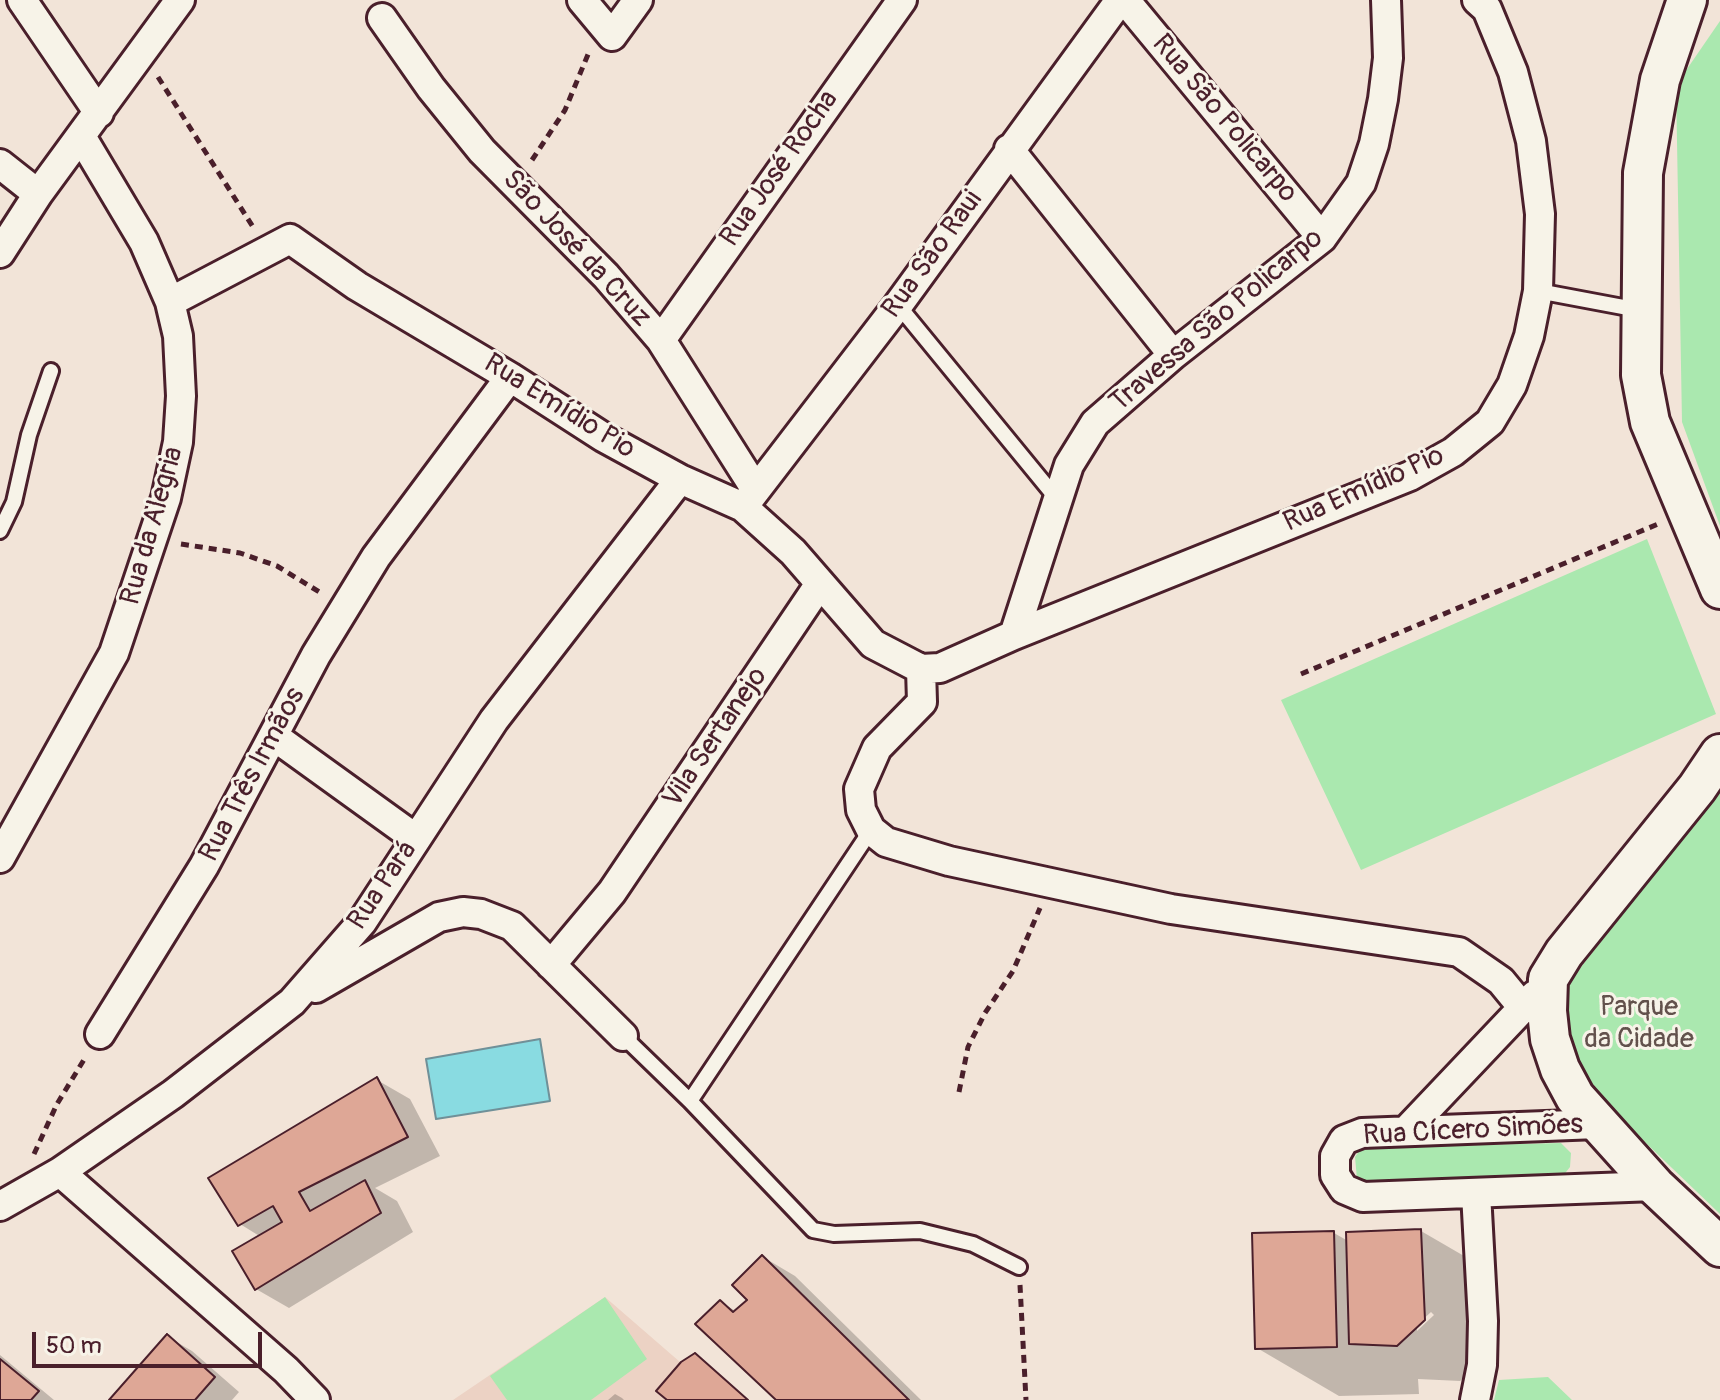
<!DOCTYPE html>
<html>
<head>
<meta charset="utf-8">
<style>
	body { margin:0 }
	#map { position:relative; width:1720px; height:1400px; overflow:hidden; background:#f2e4d8; font-family:Pangolin,sans-serif }
	canvas { display:block }
	.scale { position:absolute; left:32px; top:1332px; width:230px; height:36px; box-sizing:border-box; border:4px solid #4a1f2b; border-top:0; padding-left:10px; font-size:24px; line-height:28px; white-space:nowrap; color:#4a1f2b; -webkit-text-stroke:6px #f7f3e8; paint-order:stroke }
</style>
</head>
<body>
<div id="map">
<canvas width="1720" height="1400"></canvas>
<div class="scale">50 m</div>
</div>
<script>
const ctx = document.querySelector('canvas').getContext('2d');
ctx.lineJoin = 'round';
function fillPath(path, color) {
  ctx.fillStyle = color;
  ctx.fill(path, 'evenodd');
}
function shape(rows) {
  const path = new Path2D();
  for (const r of rows) {
    path.moveTo(r[0], r[1]);
    for (let i = 2; i < r.length; i += 2) path.lineTo(r[i], r[i + 1]);
  }
  return path;
}
function stroke(path, color, width, dash) {
  ctx.strokeStyle = color;
  ctx.lineWidth = width;
  ctx.lineCap = dash ? 'butt' : 'round';
  ctx.setLineDash(dash || []);
  ctx.stroke(path);
}
function label(font, color, halo, rows, align = 'center') {
  ctx.font = font + ' Pangolin,sans-serif';
  ctx.lineWidth = 6;
  ctx.setLineDash([]);
  ctx.textBaseline = 'middle';
  ctx.strokeStyle = halo;
  ctx.fillStyle = color;
  for (const [text, x, y, turn = 0] of rows) {
    ctx.save();
    ctx.translate(x, y);
    ctx.rotate((+turn || 0) * Math.PI / 180);
    ctx.textAlign = isNaN(turn) ? turn : align;
    if (halo) ctx.strokeText(text, 0, 0);
    ctx.fillText(text, 0, 0);
    ctx.restore();
  }
}
fillPath(shape([
	[605,1297,680,1362,695,1353,748,1400,453,1400]
]), '#ecd2c4');
fillPath(shape([
	[1720,21,1720,526,1682,422,1676,85],
	[1647,539,1716,714,1361,870,1281,700],
	[1720,790,1720,1214,1530,1032],
	[1561,1143,1571,1153,1570,1167,1562,1177,1370,1186,1357,1179,1355,1157,1361,1148],
	[605,1297,647,1359,591,1400,507,1400,490,1376],
	[1548,1377,1572,1400,1494,1400,1499,1380]
]), '#aae8af');
const water = shape([
	[540,1039,550,1101,436,1119,426,1059,540,1039]
]);
fillPath(water, '#89dbe1');
stroke(water, '#709098', 2);
fillPath(shape([
	[377,1080,410,1099,440,1156,375,1188,397,1201,413,1232,289,1308,256,1289,261,1237,240,1224],
	[1421,1231,1483,1267,1487,1356,1460,1381,1418,1379,1419,1394,1339,1396,1257,1348,1334,1233,1348,1241],
	[1431,1312,1434,1315,1417,1331,1417,1325],
	[763,1257,795,1276,921,1400,779,1400,721,1302,737,1312,750,1300],
	[168,1337,192,1351,239,1392,232,1400,112,1400],
	[0,1355,54,1400,0,1400],
	[615,1394,622,1398,624,1400,608,1400]
]), '#0003');
const building = shape([
	[377,1077,408,1137,299,1192,310,1211,365,1180,381,1213,255,1290,232,1251,282,1222,273,1206,238,1226,208,1178,377,1077],
	[1421,1229,1425,1320,1397,1346,1349,1344,1346,1232,1421,1229],
	[1334,1231,1337,1347,1255,1349,1252,1233,1334,1231],
	[762,1255,909,1400,776,1400,695,1324,720,1300,733,1312,747,1300,732,1285,762,1255],
	[167,1334,215,1377,195,1400,109,1400,167,1334],
	[695,1353,748,1400,667,1400,656,1391,681,1362,695,1353],
	[0,1359,39,1391,31,1400,0,1400,0,1359]
]);
fillPath(building, '#dea796');
stroke(building, '#4a1f2b', 2);
const lane = shape([
	[1538,291,1639,310],
	[898,305,1057,499],
	[0,531,14,502,29,435,51,371],
	[871,830,690,1101,813,1230,834,1234,920,1231,973,1244,1019,1267],
	[623,1036,690,1101]
]);
const street = shape([
	[22,0,99,113],
	[582,0,612,36,638,0],
	[1125,0,1322,238],
	[382,18,431,88,482,151,606,276,661,340,756,490],
	[1009,149,1173,355],
	[0,164,38,194],
	[0,253,38,194,180,0],
	[170,302,290,239,357,286,510,377,603,437,680,479,743,507,793,552,873,644,921,669,940,668,1014,635,1410,476,1453,452,1490,422,1512,385,1529,336,1538,291,1540,214,1531,141,1513,72,1487,9,1477,0],
	[661,340,902,0],
	[743,507,898,305,1120,0],
	[1014,635,1069,465,1095,423,1173,355,1322,238,1361,183,1374,144,1383,99,1388,58,1386,0],
	[921,669,922,702,877,748,859,789,861,810,871,830,886,842,949,861,1171,909,1459,952,1501,981,1524,1009],
	[275,737,415,838],
	[0,858,114,653,166,498,178,442,181,396,178,336,170,302,144,242,82,138],
	[551,965,612,892,819,585],
	[316,988,439,917,463,912,481,914,512,926,623,1036],
	[100,1034,204,866,316,655,376,557,510,377],
	[1598,1124,1362,1133,1344,1140,1335,1156,1335,1175,1344,1189,1363,1197,1655,1186],
	[1406,1131,1535,995],
	[60,1172,286,1370,315,1400],
	[0,1206,60,1172,173,1094,292,1002,362,922,494,720,680,479],
	[1475,1400,1482,1365,1483,1321,1476,1193]
]);
const secondary = shape([
	[1687,0,1660,80,1643,173,1641,375,1650,422,1720,589],
	[1720,754,1697,788,1564,953,1548,979,1547,1011,1550,1039,1560,1069,1575,1097,1655,1186,1720,1247]
]);
stroke(lane, '#4a1f2b', 20);
stroke(street, '#4a1f2b', 34);
stroke(secondary, '#4a1f2b', 44);
stroke(shape([
	[158,77,253,227],
	[532,160,565,110,589,52],
	[181,544,240,553,277,566,321,593],
	[1301,674,1658,524],
	[959,1092,968,1047,985,1013,1013,971,1040,908],
	[34,1154,57,1104,85,1058],
	[1020,1285,1026,1400]
]), '#4a1f2b', 5, [8, 6]);
stroke(lane, '#f7f3e8', 14);
stroke(street, '#f7f3e8', 28);
stroke(secondary, '#f7f3e8', 38);
label('28px', '#4a1f2b', '#f7f3e8', [
	["Rua São Policarpo",1224,119,50],
	["Rua José Rocha",780,169,-55],
	["São José da Cruz",576,249,47],
	["Rua São Raui",933,255,-54],
	["Travessa São Policarpo",1217,321,-40],
	["Rua Emídio Pio",559,407,32],
	["Rua Emídio Pio",1364,490,-24],
	["Rua da Alegria",153,526,-74],
	["Vila Sertanejo",716,738,-56],
	["Rua Três Irmãos",253,775,-62],
	["Rua Pará",383,886,-56],
	["Rua Cícero Simões",1473,1131,-3]
]);
label('28px', '#62514c', '#f7f3e8', [
	["Parque",1639,1008],
	["da Cidade",1639,1040]
]);
</script>
</body>
</html>
